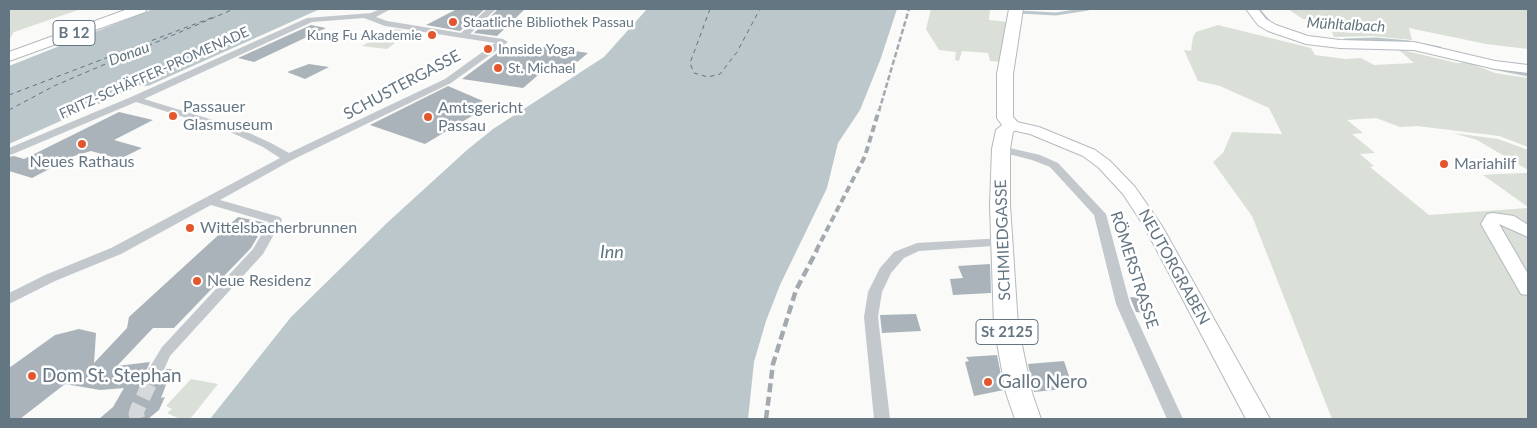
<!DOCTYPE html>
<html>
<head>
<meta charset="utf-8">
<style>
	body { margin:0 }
	#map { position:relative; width:1537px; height:428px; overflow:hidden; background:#fafaf8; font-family:Lato,sans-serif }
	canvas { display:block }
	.frame { position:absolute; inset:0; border:10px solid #657683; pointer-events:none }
</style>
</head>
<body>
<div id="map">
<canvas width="1537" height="428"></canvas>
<div class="frame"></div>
</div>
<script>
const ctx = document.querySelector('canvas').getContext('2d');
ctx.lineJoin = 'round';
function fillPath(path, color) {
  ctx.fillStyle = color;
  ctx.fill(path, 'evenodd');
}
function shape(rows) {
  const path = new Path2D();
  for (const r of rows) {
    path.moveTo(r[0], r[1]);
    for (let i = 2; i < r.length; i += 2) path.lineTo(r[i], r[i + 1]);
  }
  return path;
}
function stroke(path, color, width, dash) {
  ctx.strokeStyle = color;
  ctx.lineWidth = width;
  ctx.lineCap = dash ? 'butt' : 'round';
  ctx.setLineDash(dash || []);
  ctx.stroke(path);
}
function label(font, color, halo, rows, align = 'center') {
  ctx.font = font + ' Lato,sans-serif';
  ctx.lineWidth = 5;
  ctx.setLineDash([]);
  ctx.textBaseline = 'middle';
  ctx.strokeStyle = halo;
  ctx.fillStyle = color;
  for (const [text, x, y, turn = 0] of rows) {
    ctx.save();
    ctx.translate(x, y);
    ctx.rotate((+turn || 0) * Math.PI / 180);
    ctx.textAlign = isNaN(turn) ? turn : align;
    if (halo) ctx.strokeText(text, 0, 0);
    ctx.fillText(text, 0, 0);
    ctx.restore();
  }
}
fillPath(shape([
	[9,9,81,9,14,32,9,40],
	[931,9,997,9,990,10,989,20,1008,22,1001,62,990,61,988,53,962,51,959,61,955,60,956,52,939,50,926,29],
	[1288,9,1528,9,1528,49,1486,44,1409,28,1412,40,1373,36,1334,37,1329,24,1303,19],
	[1218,25,1311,48,1315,55,1345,59,1361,58,1374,65,1414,63,1398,49,1457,63,1467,62,1495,73,1528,78,1528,147,1499,136,1417,126,1400,127,1376,118,1347,120,1363,133,1352,134,1375,153,1360,154,1374,166,1370,167,1429,215,1528,208,1528,419,1332,419,1252,216,1213,162,1223,153,1232,132,1282,134,1269,108,1220,86,1198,81,1184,50,1191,51,1193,37,1196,32],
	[392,29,404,30,388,40,395,43,387,49,362,46],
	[1453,133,1498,139,1523,148,1528,150,1528,170,1477,140],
	[1528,173,1528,207,1483,175,1498,174],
	[191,379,218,384,190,419,180,419,167,413,172,409,166,406]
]), '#dadfd7');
fillPath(shape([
	[153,9,320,9,148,86,141,85,9,144,9,66],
	[647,9,897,9,881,58,860,110,838,143,827,188,780,285,766,321,754,362,748,419,210,419,291,317,388,222,467,150,493,129,604,57]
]), '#bbc7cb');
stroke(shape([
	[1258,9,1270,23],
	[1019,12,1056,14,1088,9],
	[1345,40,1376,39,1409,42],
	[1424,45,1440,48],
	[1493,68,1528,75]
]), '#bbc7cb', 3);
stroke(shape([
	[710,9,690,63,694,73,708,77,720,74,737,52,760,9],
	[9,95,216,16],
	[9,110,54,86,234,9]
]), '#60757c', 1, [4.5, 4]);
fillPath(shape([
	[457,9,485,9,460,31,426,25],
	[498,9,525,9,497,36,474,33],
	[311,25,326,28,254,62,238,58],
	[508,45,535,49,537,47,548,47,588,53,570,68,550,65,523,88,462,79],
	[309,64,329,67,305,79,287,72],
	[448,86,483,101,479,103,487,107,425,144,370,125],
	[119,112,153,120,114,140,142,148,120,159,91,151,74,156,32,178,9,171,9,157,14,156,24,159],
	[238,217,266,223,256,236,258,236,251,248,174,328,153,328,117,366,150,362,146,371,149,376,155,378,163,376,166,369,172,369,161,398,165,397,159,410,148,419,99,419,113,407,124,388,100,390,65,384,20,419,9,419,9,368,55,335,79,329,96,333,94,363,127,328,129,317],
	[990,264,991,293,953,295,950,279,963,278,958,266],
	[1130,297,1140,298,1144,313,1136,312],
	[916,314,921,331,882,333,880,315],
	[997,355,1004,390,974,396,965,362,969,361,966,357],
	[1064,361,1073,388,1034,392,1028,364]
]), '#aab3b9');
stroke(shape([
	[138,419,136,414,138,408,156,370]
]), '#d5d9db', 15, [15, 8]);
const secondary = shape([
	[1246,9,1258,9,1266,19,1276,25,1308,36,1340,40,1414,42,1495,61,1528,65,1528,73,1495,69,1414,50,1340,48,1306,44,1268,31,1258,25,1246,9],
	[1012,121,1039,127,1095,150,1110,161,1135,187,1162,226,1270,419,1246,419,1144,226,1123,194,1098,167,1083,156,1030,134,1007,129,1004,126,1007,123,1012,121],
	[1493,213,1514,216,1528,225,1528,237,1499,224,1528,274,1528,295,1521,294,1481,224,1487,214,1493,213]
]);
const primary = shape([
	[128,9,147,9,145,12,9,61,9,52,128,9],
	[1009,9,1023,9,1013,74,1013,117,1021,126,1013,132,1010,149,1010,205,1018,326,1032,393,1041,419,1015,419,1006,393,994,326,990,205,992,149,996,130,1002,125,997,118,997,74,1009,9]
]);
stroke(secondary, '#b3babf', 2);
stroke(primary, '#b5babe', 2);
fillPath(shape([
	[380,9,391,9,376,17,387,21,461,33,487,9,496,9,470,34,503,39,508,42,451,83,292,160,220,200,280,217,282,220,263,254,170,356,162,374,156,376,150,374,148,370,162,347,253,249,269,222,211,205,121,254,55,281,9,304,9,293,45,275,111,248,280,158,263,147,228,131,136,102,13,154,9,155,9,148,131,97,307,18,371,13,380,9],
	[364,18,385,26,495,43,445,79,289,153,271,143,236,127,144,99,312,22,364,18],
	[1001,146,1040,155,1058,163,1106,214,1130,304,1183,419,1167,419,1116,304,1094,215,1050,167,1032,160,997,151,995,149,997,147,1001,146],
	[1003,238,1010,242,1008,245,919,251,904,258,891,273,882,292,878,317,890,419,874,419,864,317,868,292,880,268,894,252,917,243,1003,238]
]), '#c3c8cc');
fillPath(secondary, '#fff');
fillPath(primary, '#fff');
stroke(shape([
	[879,111,909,9]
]), '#a2aab0', 2.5, [5.5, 2.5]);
stroke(shape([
	[816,251,865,156,879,110]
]), '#a2aab0', 4, [7, 4]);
stroke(shape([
	[766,419,773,364,796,290,817,250]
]), '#a2aab0', 4.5, [9, 4.5]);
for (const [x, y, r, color] of [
	[453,22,5,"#e4572e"],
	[432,35,5,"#e4572e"],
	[488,49,5,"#e4572e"],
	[498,68,5,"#e4572e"],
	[173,116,5,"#e4572e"],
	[428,117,5,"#e4572e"],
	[82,144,5,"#e4572e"],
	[1444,164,5,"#e4572e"],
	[190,228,5,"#e4572e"],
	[197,281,5,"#e4572e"],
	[32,376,5,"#e4572e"],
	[988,382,5,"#e4572e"]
]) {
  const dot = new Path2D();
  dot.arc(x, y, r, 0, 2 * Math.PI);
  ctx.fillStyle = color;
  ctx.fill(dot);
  stroke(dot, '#fff', 2);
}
label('14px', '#657683', '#fff', [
	["Staatliche Bibliothek Passau",463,22],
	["Kung Fu Akademie",422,35,"right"],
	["Innside Yoga",498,49],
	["St. Michael",508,68]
], 'left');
label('14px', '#657683', '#fff', [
	["FRITZ-SCHÄFFER-PROMENADE",154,73,-24]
]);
label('italic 15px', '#60757c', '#fff', [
	["Mühltalbach",1346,25,3],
	["Donau",129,54,-20]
]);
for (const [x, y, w] of [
	[74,33,42],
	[1007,332,62]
]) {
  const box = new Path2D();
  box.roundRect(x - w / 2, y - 12.5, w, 25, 4);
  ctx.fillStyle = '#fff';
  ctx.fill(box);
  stroke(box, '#657683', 1);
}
label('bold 15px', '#657683', null, [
	["B 12",74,33],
	["St 2125",1007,332]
]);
label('16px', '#657683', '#fff', [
	["SCHUSTERGASSE",402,85,-28],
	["SCHMIEDGASSE",1003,240,-92],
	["NEUTORGRABEN",1174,267,61],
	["RÖMERSTRASSE",1134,270,72]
]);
label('16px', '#657683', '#fff', [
	["Passauer",183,107],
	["Glasmuseum",183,125],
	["Amtsgericht",438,108],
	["Passau",438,126],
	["Neues Rathaus",82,162,"center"],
	["Mariahilf",1454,164],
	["Wittelsbacherbrunnen",200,228],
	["Neue Residenz",207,281]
], 'left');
label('italic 18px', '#60757c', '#fff', [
	["Inn",612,252]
]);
label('19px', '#657683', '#fff', [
	["Dom St. Stephan",42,376],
	["Gallo Nero",998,382]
], 'left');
</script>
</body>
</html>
